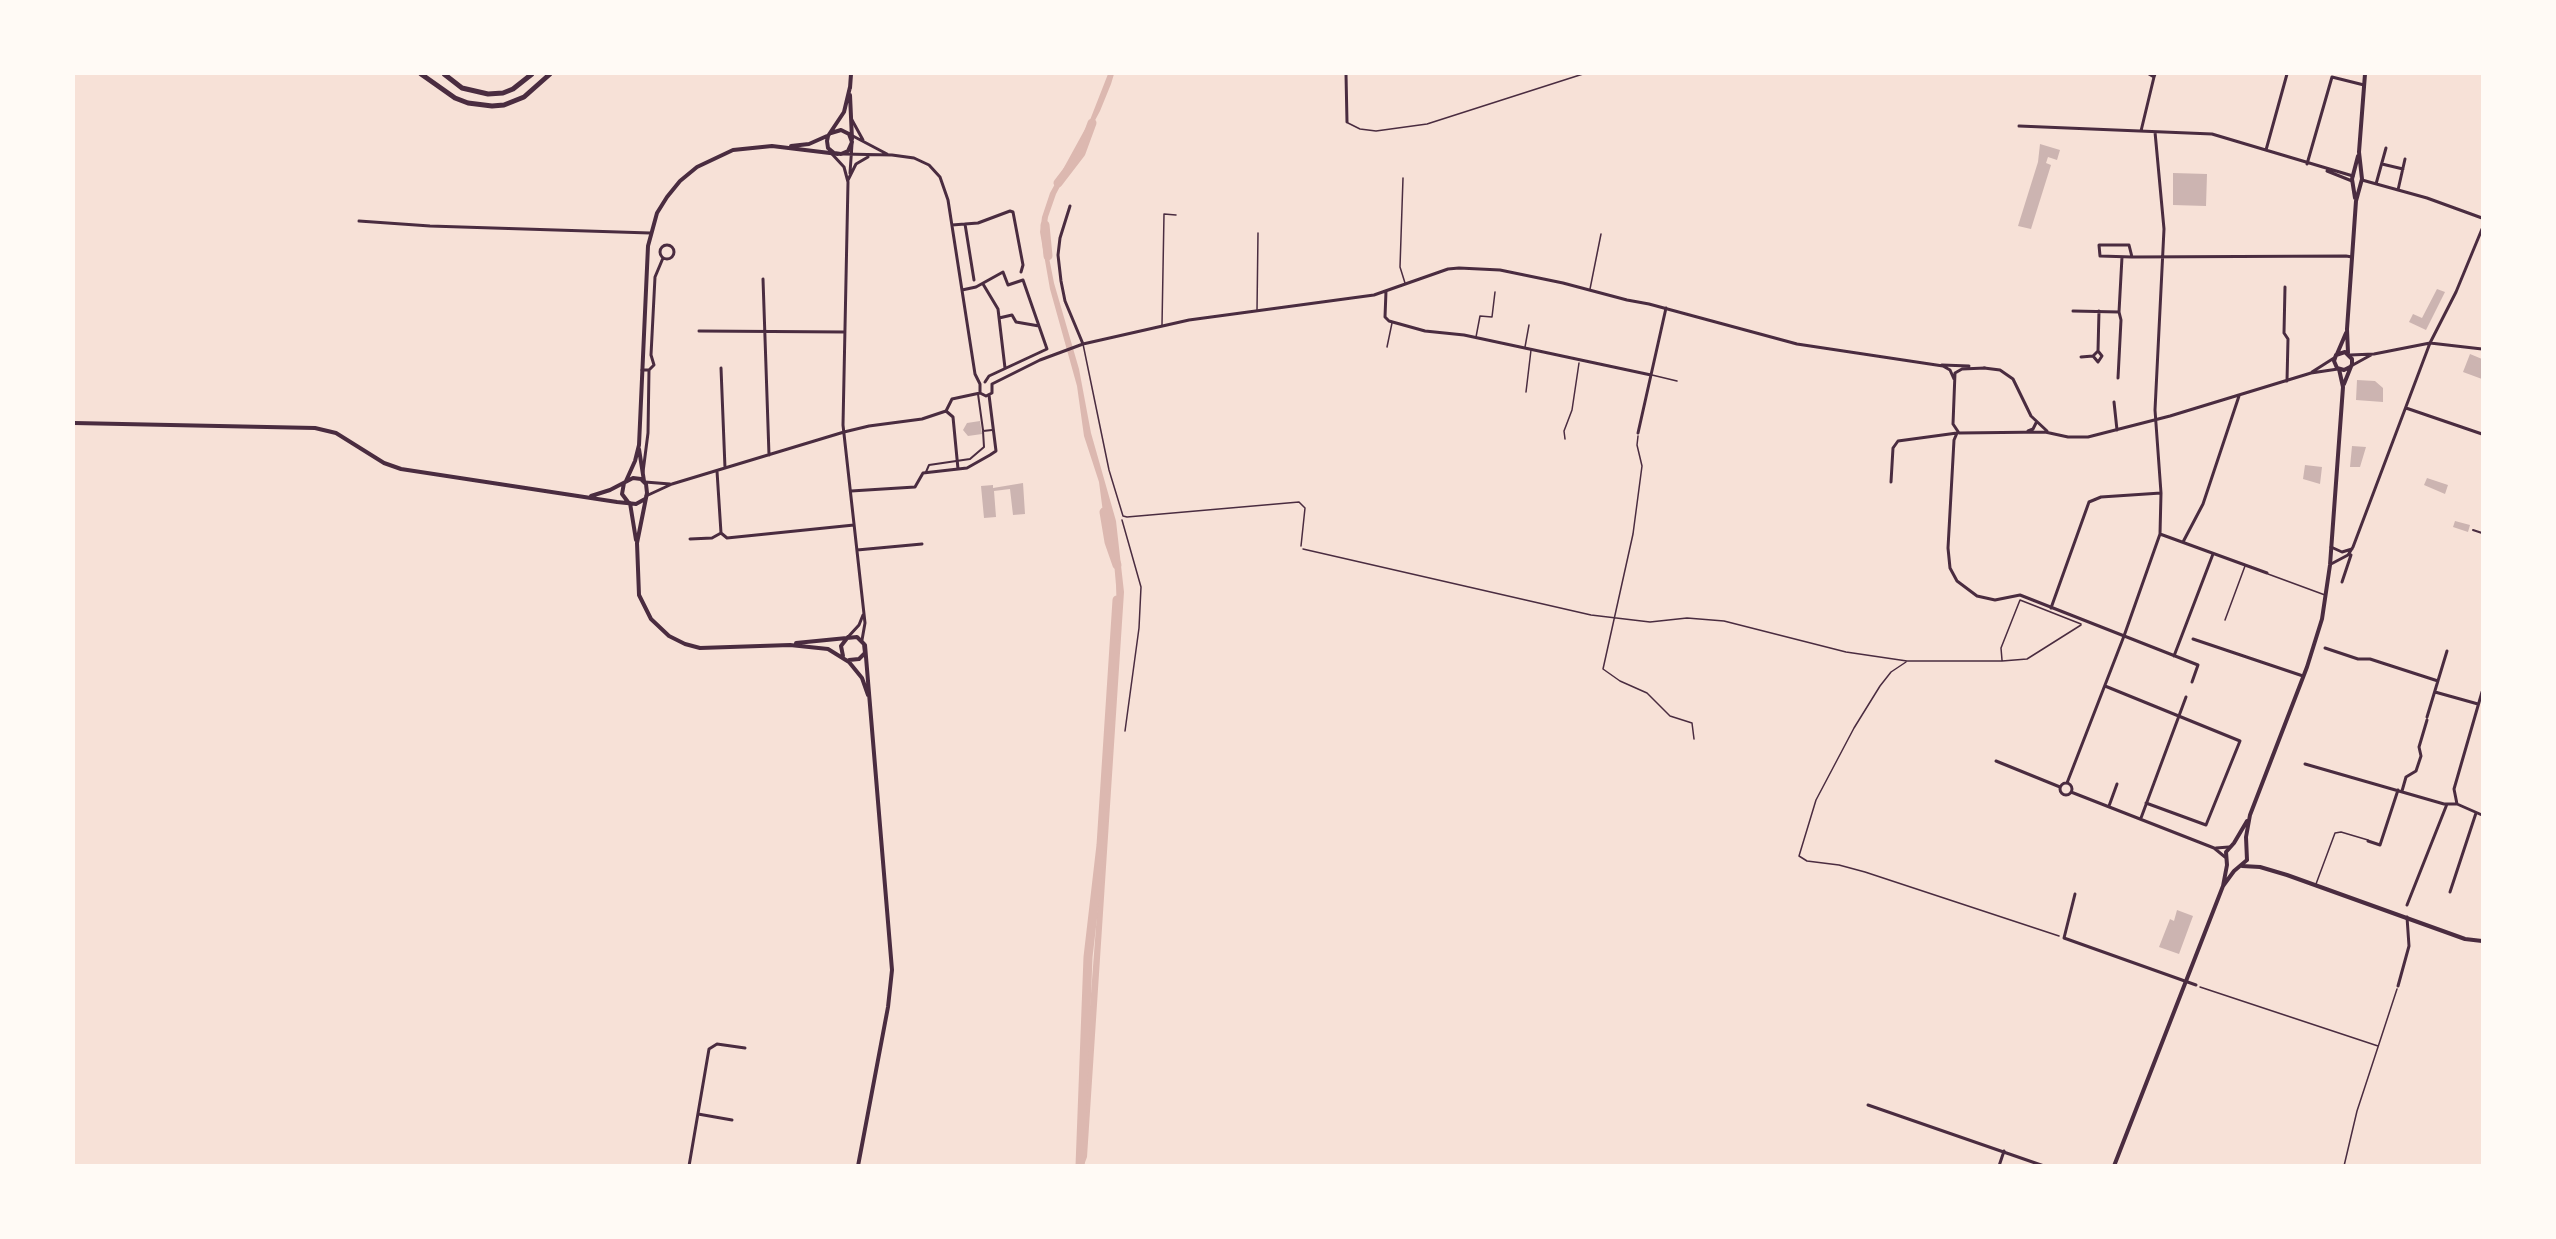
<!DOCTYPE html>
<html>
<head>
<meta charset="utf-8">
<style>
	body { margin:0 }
	#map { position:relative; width:2556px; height:1239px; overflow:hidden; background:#f7e1d7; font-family:Inter,sans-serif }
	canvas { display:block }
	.frame { position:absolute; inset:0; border:75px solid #fffaf5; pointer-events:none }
</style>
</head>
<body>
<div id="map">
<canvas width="2556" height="1239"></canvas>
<div class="frame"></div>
</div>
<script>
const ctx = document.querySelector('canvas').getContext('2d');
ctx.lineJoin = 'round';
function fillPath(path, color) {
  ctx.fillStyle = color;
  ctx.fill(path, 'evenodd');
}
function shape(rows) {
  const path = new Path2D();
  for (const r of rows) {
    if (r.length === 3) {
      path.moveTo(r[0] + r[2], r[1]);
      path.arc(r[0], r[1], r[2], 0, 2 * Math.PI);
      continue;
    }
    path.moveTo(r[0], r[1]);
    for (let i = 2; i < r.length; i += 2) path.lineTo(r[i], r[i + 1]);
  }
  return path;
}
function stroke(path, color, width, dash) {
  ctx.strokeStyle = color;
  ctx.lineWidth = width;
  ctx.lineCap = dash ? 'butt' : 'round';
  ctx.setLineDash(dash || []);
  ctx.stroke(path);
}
fillPath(shape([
	[1108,74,1114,74,1111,84,1100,111,1056,194,1048,217,1045,237,1054,283,1079,369,1091,433,1116,521,1124,592,1087,1157,1084,1165,1078,1166,1103,834,1117,616,1116,585,1113,551,1104,520,1099,482,1084,436,1077,386,1050,289,1040,232,1042,217,1050,193,1090,120]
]), '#dcb8b0');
stroke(shape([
	[1058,183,1081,153,1092,123],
	[1045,225,1048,256],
	[1104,512,1109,542,1117,565],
	[1080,1166,1088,957,1101,845,1117,600]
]), '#dcb8b0', 9);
fillPath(shape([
	[2040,144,2060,150,2057,160,2048,157,2046,163,2051,165,2031,229,2018,226,2038,162],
	[2173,173,2207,174,2206,206,2173,205],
	[2437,289,2445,292,2426,330,2409,322,2413,314,2422,318],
	[2470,354,2482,359,2482,379,2463,372],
	[2357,380,2375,381,2383,388,2383,402,2356,400],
	[980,421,982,434,968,436,963,430,967,423],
	[2352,446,2366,447,2360,467,2350,467],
	[2305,465,2322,467,2320,484,2303,479],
	[2427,478,2448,485,2445,494,2424,485],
	[1023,483,1025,514,1013,515,1010,489,994,491,996,517,984,518,981,486,993,485,993,488],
	[2455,521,2470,525,2468,532,2453,527],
	[2177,910,2193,916,2179,954,2159,947,2170,919,2174,921]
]), '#ccb4b1');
stroke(shape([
	[1638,436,1637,445,1642,466,1633,534,1603,669,1620,681,1647,693,1670,716,1692,723,1694,739],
	[1565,439,1564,431,1572,410,1579,363],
	[1122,520,1141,587,1139,628,1125,731],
	[1303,549,1591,615,1650,622,1687,618,1724,621,1846,652,1907,661,2002,661,2027,659,2081,625],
	[2002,660,2001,648,2020,600,2081,624],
	[1906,662,1891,672,1880,686,1854,728,1816,800,1799,856,1807,861,1839,865,1865,872,2059,936],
	[2200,987,2378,1046],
	[2344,1166,2357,1111,2397,989]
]), '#4a2c40', 1.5);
stroke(shape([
	[1348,123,1360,129,1376,131,1427,124,1583,74],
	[1403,178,1400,267,1405,283],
	[1590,289,1601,234],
	[1257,311,1258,233],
	[1162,325,1164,214,1176,215],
	[1476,337,1480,316,1492,317,1495,292],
	[1083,344,1109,470,1123,516,1127,517,1299,502,1305,508,1301,546],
	[1387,347,1392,323],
	[1525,347,1529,325],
	[1652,375,1677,381],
	[1526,392,1531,350],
	[2268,574,2325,595],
	[2225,620,2245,566],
	[2316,884,2335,833,2341,832,2368,840]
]), '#4a2c40', 1.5);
stroke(shape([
	[978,394,983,430],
	[926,472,929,465,970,459,984,447,983,431,992,430],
	[2473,530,2482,533]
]), '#4a2c40', 2);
stroke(shape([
	[1346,74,1347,122],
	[2149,74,2154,77,2155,74],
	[852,120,863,140],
	[2019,126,2212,134,2353,176],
	[2141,131,2154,77],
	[851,135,887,154],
	[2266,150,2287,74],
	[832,154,844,167,848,182,843,425,865,623,862,640],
	[843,154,892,155,914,158,929,165,940,177,948,200,975,374,980,384],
	[2307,164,2332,77,2364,85],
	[2382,164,2403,169],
	[2327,171,2352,181],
	[850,173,852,144],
	[848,180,856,164,868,157],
	[2362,180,2427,198,2482,218],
	[2376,184,2386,148],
	[2398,190,2405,159],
	[1070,206,1060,238,1058,255,1061,281,1065,301,1083,344],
	[359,221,430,226,650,233],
	[965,224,974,280],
	[952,225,978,223,1010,211,1013,212,1023,265,1021,272],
	[667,252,7],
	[2132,257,2129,245,2099,245,2100,256,2132,257,2346,256,2352,257],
	[763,279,769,455],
	[983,284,998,309,1005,368],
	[2285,287,2284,333,2288,339,2287,381],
	[962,290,976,287,1003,272,1008,285,1023,280,1047,349,989,376,985,382],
	[1386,291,1385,317,1389,321,1425,331,1464,335,1651,375],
	[2073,311,2119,312,2122,257],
	[999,318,1012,315,1016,322,1039,326],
	[699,331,845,332],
	[2098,351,2093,356,2098,362,2102,356,2098,351,2099,311],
	[2350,355,2374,354,2430,343,2482,349],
	[2081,357,2093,356],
	[1942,365,1969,366],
	[2351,366,2371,355],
	[721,368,725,468],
	[1984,368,2000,370,2013,379,2031,416,2047,431],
	[1985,368,1962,369,1955,373,1953,424,1959,433,2045,432,2068,437,2088,437,2170,416,2311,373,2338,369],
	[642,370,649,370,648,433,643,472],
	[649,370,654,365,651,355,655,277,663,258],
	[2312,372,2334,358],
	[2118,378,2121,320,2119,312],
	[980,384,980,393,986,396,992,393,992,384],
	[992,384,1040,360,1083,344,1189,320,1374,295,1448,269,1459,268,1500,270,1563,283,1627,300,1649,304,1797,344,1943,366,1950,370,1954,379],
	[2114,402,2117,430],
	[2406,408,2482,434],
	[946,411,953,417,958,469],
	[946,411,952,399,980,393],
	[2028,431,2033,429,2036,423],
	[1638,433,1666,308],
	[1957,433,1954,440,1948,548,1950,568,1957,581,1977,596,1995,600,2020,595,2198,665,2192,682],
	[717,471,721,533,727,538,854,525],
	[645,482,670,484],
	[1891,482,1893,448,1898,441,1957,433],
	[851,491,915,487,923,473,967,468,990,455,996,451,989,395],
	[646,496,672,484,844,432,869,426,922,419,946,411],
	[2160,534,2267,573],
	[690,539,712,538,721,533],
	[2183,542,2203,504,2239,396],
	[2331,547,2342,552,2352,549],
	[857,550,922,544],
	[2331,564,2348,555,2353,547,2430,343,2456,292,2482,229],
	[2342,582,2351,555],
	[2051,608,2089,502,2101,497,2161,493],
	[848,637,859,625,863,615],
	[2193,639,2303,676],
	[2325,648,2358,659,2370,659,2438,681],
	[2174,656,2213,554],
	[2105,686,2240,741,2206,825,2146,803],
	[2435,692,2478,704],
	[2427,717,2447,651],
	[1996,761,2060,787],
	[2305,764,2444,804,2457,804],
	[2066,789,6],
	[2067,783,2124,636,2160,534,2161,493,2155,410,2164,229,2155,132],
	[2402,791,2406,777,2416,771,2421,756,2419,747,2427,720],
	[2071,792,2214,848,2225,857],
	[2457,804,2454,789,2482,692],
	[2457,804,2482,815],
	[2109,806,2117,784],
	[2141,818,2186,697],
	[2368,841,2380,845,2398,790],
	[2216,848,2229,847],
	[2450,892,2476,813],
	[2075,894,2064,938,2196,985],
	[2407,905,2447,804],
	[2398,986,2409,946,2407,917],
	[1868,1105,2044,1166],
	[698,1114,732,1120],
	[689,1166,709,1049,717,1044,745,1048],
	[1999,1166,2004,1151]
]), '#4a2c40', 3);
stroke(shape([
	[850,88,851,74],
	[850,95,852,139],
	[831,133,841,130,849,134,852,142,848,151,841,154,834,153,828,148,827,141,828,136,844,112,850,87],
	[791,146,809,144,827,136],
	[2355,198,2352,179,2358,156],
	[2348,353,2347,329,2356,201,2362,179,2359,152,2365,74],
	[2337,354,2346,333],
	[2344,384,2352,364,2352,359,2345,352,2336,355,2334,361,2337,368,2344,370,2350,367],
	[74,423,315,428,336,433,384,463,401,469,617,502,636,504,645,499],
	[639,449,644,481],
	[626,481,635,461,639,445,648,246,657,213,667,197,680,181,697,167,733,150,772,146,838,154],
	[624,483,622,494,628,502],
	[591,496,610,490,633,478,641,479,646,484,647,493,637,543,639,595,651,619,669,636,685,644,700,648,790,645,828,649,849,662,862,678,868,695],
	[630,503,636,540],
	[796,643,857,637,864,644,865,653,859,659,849,660],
	[843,656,841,646,848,637],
	[2242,866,2260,867,2287,875,2465,939,2482,941],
	[2223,886,2234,871,2247,860,2246,837,2250,815,2307,667,2322,619,2330,565,2343,387,2339,369],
	[858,1166,888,1007,892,970,865,645],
	[2114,1166,2223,886,2227,865,2226,852,2234,843,2247,821]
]), '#4a2c40', 4);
stroke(shape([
	[421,74,455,98,468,103,492,106,504,105,524,97,550,74],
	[444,74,462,88,488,94,503,93,513,89,532,74]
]), '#4a2c40', 5);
</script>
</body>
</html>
